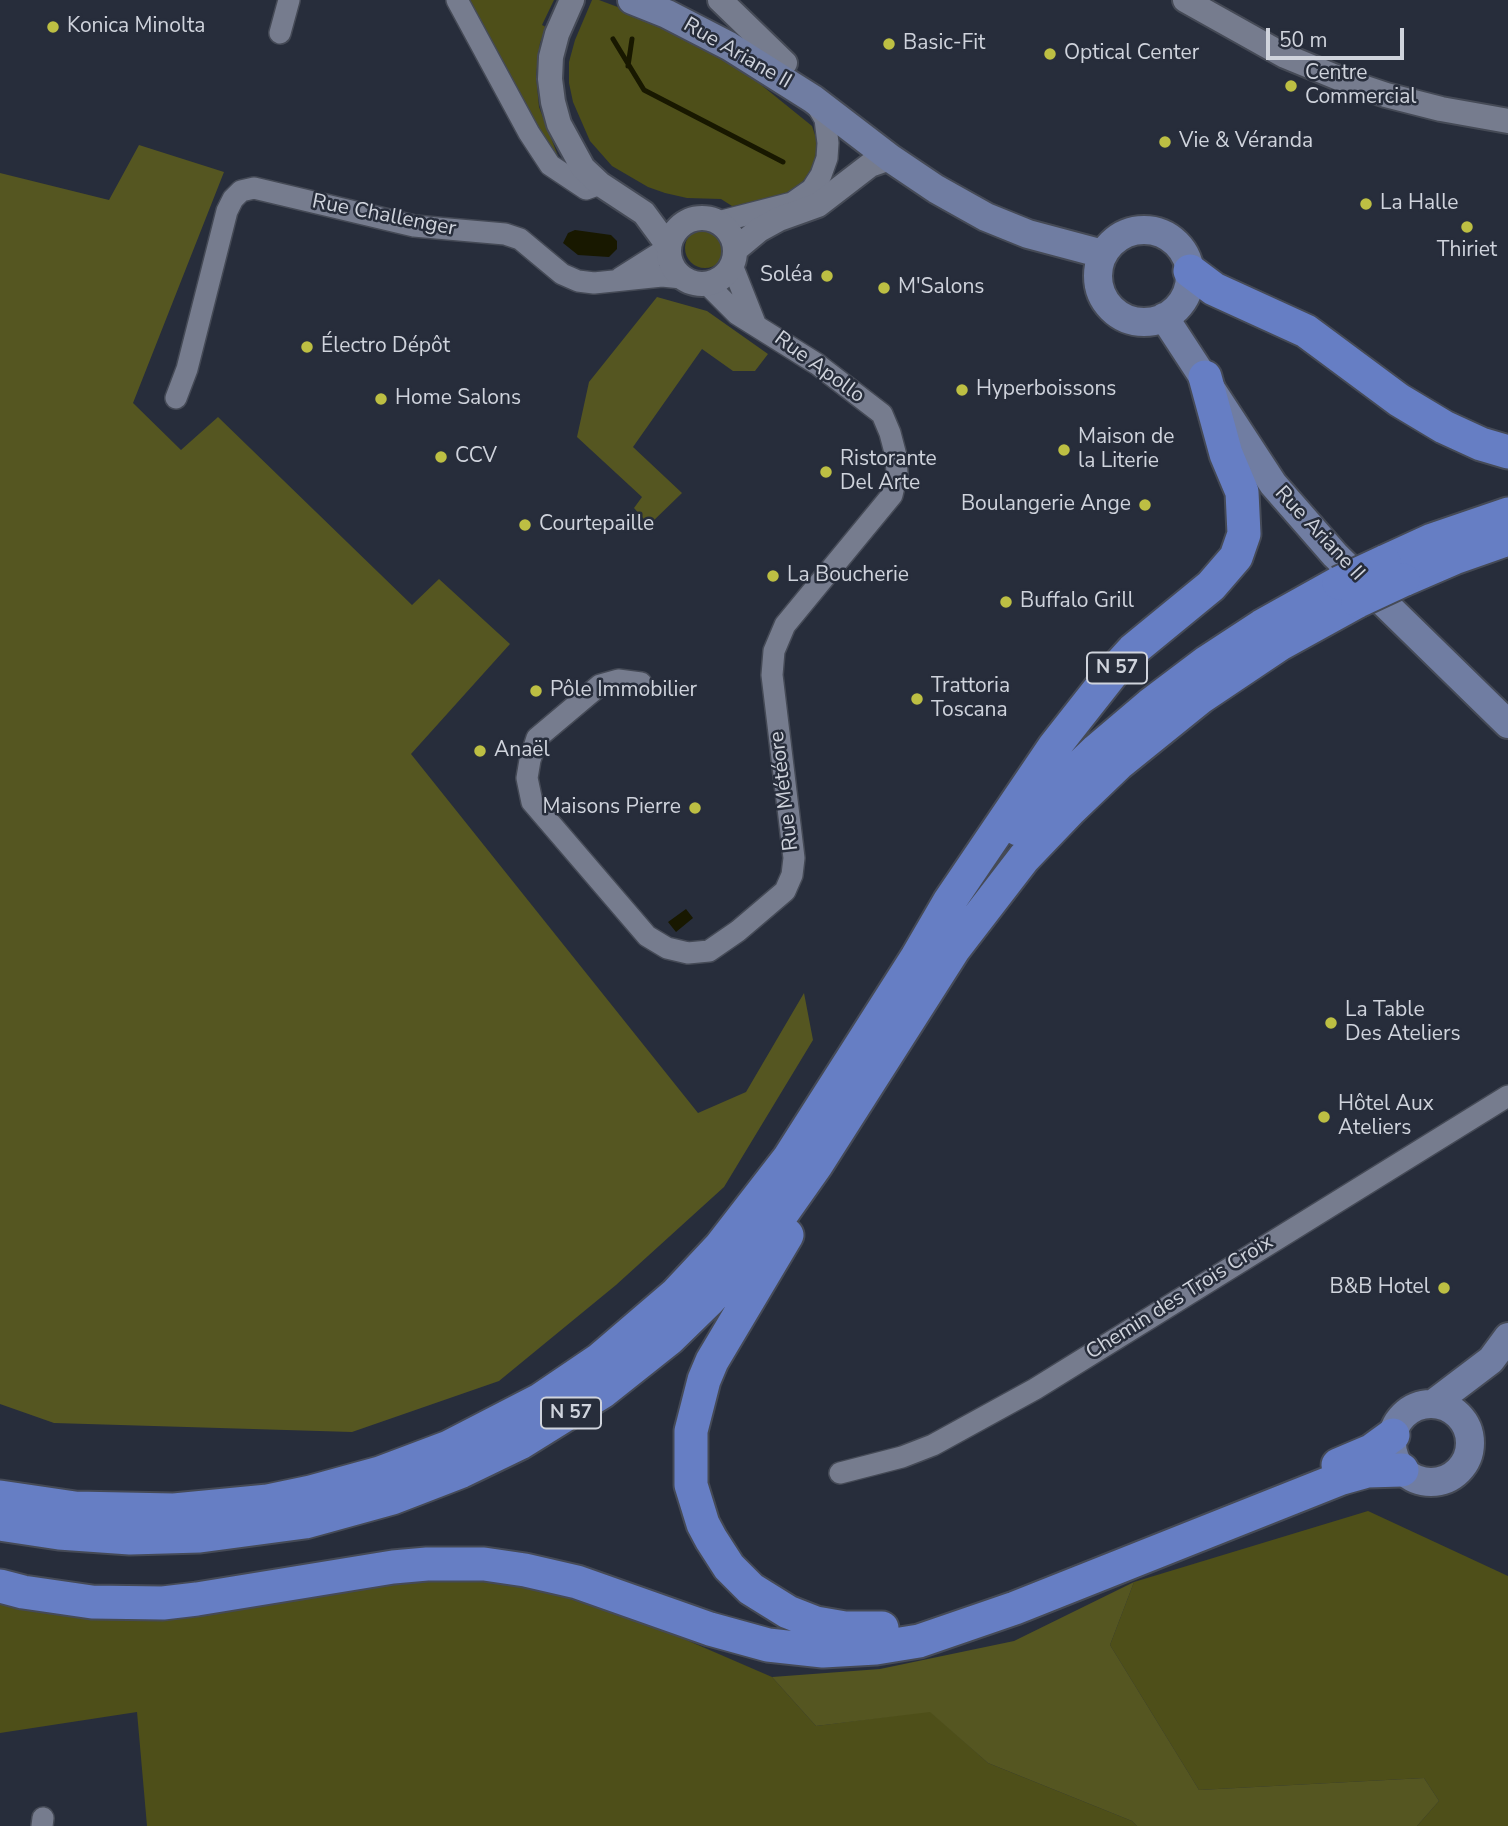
<!DOCTYPE html>
<html>
<head>
<meta charset="utf-8">
<style>
	body { margin:0 }
	#map { position:relative; width:1508px; height:1826px; overflow:hidden; background:#272d3b; font-family:"Nunito Sans",sans-serif }
	canvas { display:block }
	.scale { position:absolute; left:1266px; top:28px; width:138px; height:32px; box-sizing:border-box; border:4px solid #cfd3dc; border-top:0; padding-left:9px; font-size:21px; line-height:24px; white-space:nowrap; color:#cfd3dc; -webkit-text-stroke:5px #272d3b; paint-order:stroke }
</style>
</head>
<body>
<div id="map">
<canvas width="1508" height="1826"></canvas>
<div class="scale">50 m</div>
</div>
<script>
const ctx = document.querySelector('canvas').getContext('2d');
ctx.lineJoin = 'round';
function fillPath(path, color) {
  ctx.fillStyle = color;
  ctx.fill(path, 'evenodd');
}
function shape(rows) {
  const path = new Path2D();
  for (const r of rows) {
    if (r.length === 3) {
      path.moveTo(r[0] + r[2], r[1]);
      path.arc(r[0], r[1], r[2], 0, 2 * Math.PI);
      continue;
    }
    path.moveTo(r[0], r[1]);
    for (let i = 2; i < r.length; i += 2) path.lineTo(r[i], r[i + 1]);
  }
  return path;
}
function stroke(path, color, width, dash) {
  ctx.strokeStyle = color;
  ctx.lineWidth = width;
  ctx.lineCap = dash ? 'butt' : 'round';
  ctx.setLineDash(dash || []);
  ctx.stroke(path);
}
function label(font, color, halo, rows, align = 'center') {
  ctx.font = font + ' "Nunito Sans",sans-serif';
  ctx.lineWidth = 5;
  ctx.setLineDash([]);
  ctx.textBaseline = 'middle';
  ctx.strokeStyle = halo;
  ctx.fillStyle = color;
  for (const [text, x, y, turn = 0] of rows) {
    ctx.save();
    ctx.translate(x, y);
    ctx.rotate((+turn || 0) * Math.PI / 180);
    ctx.textAlign = isNaN(turn) ? turn : align;
    if (halo) ctx.strokeText(text, 0, 0);
    ctx.fillText(text, 0, 0);
    ctx.restore();
  }
}
fillPath(shape([
	[469,0,554,0,542,25,546,27,540,43,536,75,539,107,560,161,551,150],
	[592,0,599,0,671,27,744,71,812,126,818,144,814,165,802,183,787,194,748,205,732,206,721,199,687,198,665,193,648,187,612,166,590,141,573,102,569,83,569,62,575,40],
	[705,248,20],
	[1368,1511,1508,1576,1508,1826,1417,1826,1439,1801,1424,1778,1199,1790,1110,1645,1134,1582],
	[434,1578,491,1582,546,1591,661,1629,772,1677,816,1726,930,1711,988,1763,1132,1821,1137,1826,147,1826,137,1712,0,1733,0,1602,39,1612,97,1619,147,1620,207,1615]
]), '#4e4f19');
fillPath(shape([
	[139,145,224,172,133,403,181,450,218,417,412,605,439,579,510,644,411,754,698,1113,746,1092,804,993,813,1040,724,1187,616,1285,499,1381,352,1432,54,1423,0,1404,0,173,109,200],
	[657,297,707,311,768,354,755,371,733,371,702,349,633,447,682,493,649,525,634,508,642,497,577,437,589,382],
	[1134,1582,1110,1645,1199,1790,1424,1778,1439,1801,1417,1826,1137,1826,1132,1821,988,1763,930,1712,816,1726,772,1677,880,1669,1014,1641]
]), '#555621');
fillPath(shape([
	[575,230,611,235,617,241,617,249,609,257,578,255,563,243,568,233],
	[686,909,693,918,676,932,668,922]
]), '#181800');
stroke(shape([
	[613,39,644,90,783,162],
	[628,66,632,39]
]), '#181800', 5);
const minor = shape([
	[457,0,529,133,550,165,586,189,600,184],
	[280,33,289,0],
	[718,222,792,203,812,189,821,175,827,158,828,143,825,119,816,104],
	[732,265,755,323],
	[620,278,669,247],
	[176,398,187,369,227,211,233,199,241,191,254,188,414,226,505,234,520,239,562,274,578,281,594,283,662,276,682,278],
	[641,683,618,680,600,685,537,738,530,760,527,778,532,802,647,936,667,948,688,953,709,951,738,931,785,891,792,875,794,858,772,675,774,651,785,625,892,495,897,473,896,456,890,433,882,414,817,364,737,314,707,284],
	[840,1473,902,1457,933,1445,1035,1389,1508,1096],
	[42,1826,43,1818]
]);
const tertiary = shape([
	[572,0,557,34,551,57,550,79,553,102,559,124,583,168,600,184,644,213,669,247],
	[720,0,785,63],
	[1185,0,1285,56,1353,84,1386,95,1441,109,1508,121],
	[702,251,33],
	[735,250,759,230,779,219,818,205,870,165,890,158]
]);
const secondary = shape([
	[632,0,667,14,729,46,813,99,890,158,936,189,986,217,1028,234,1103,254],
	[1144,276,46],
	[1164,317,1273,484,1335,555,1508,724],
	[1431,1443,39],
	[1433,1404,1491,1360,1508,1337]
]);
const trunk = shape([
	[1190,271,1214,289,1306,331,1399,400,1444,427,1481,444,1508,452],
	[1384,562,1432,540,1508,514],
	[1403,580,1454,558,1508,539],
	[1018,829,1049,796,1097,750,1150,705,1207,662,1262,626,1339,583],
	[787,1235,712,1361,704,1380,691,1431,691,1485,703,1524,711,1539,729,1567,751,1589,788,1612,816,1623,845,1628,882,1628],
	[1338,1465,1371,1451,1393,1435],
	[0,1497,75,1508,174,1510,268,1501,311,1492,380,1473,449,1447,540,1400,599,1360,676,1294,720,1247,789,1158,917,957,949,902,1054,747,1113,672,1133,650,1211,586,1236,557,1244,534,1242,492,1226,454,1205,377],
	[0,1524,59,1533,130,1538,200,1536,305,1522,392,1498,462,1471,520,1443,602,1392,670,1338,708,1301,767,1235,817,1164,954,949,1024,858,1070,810,1118,764,1201,697,1280,644,1358,601],
	[0,1586,23,1592,92,1602,163,1603,197,1599,393,1567,427,1564,484,1564,525,1570,577,1582,710,1629,768,1645,823,1651,876,1648,919,1641,1015,1608,1342,1478,1367,1471,1402,1470]
]);
stroke(minor, '#454a56', 24);
stroke(tertiary, '#454a56', 28);
stroke(secondary, '#454a56', 32);
stroke(trunk, '#454a56', 37);
stroke(minor, '#767c8e', 21);
stroke(tertiary, '#767c8e', 24);
stroke(secondary, '#707da2', 28);
stroke(trunk, '#667ec4', 33);
const trunkBridge = shape([
	[1339,583,1384,562],
	[1358,601,1403,580]
]);
stroke(trunkBridge, '#454a56', 37, []);
stroke(trunkBridge, '#667ec4', 33);
for (const [x, y, r, color] of [
	[53,27,7,"#bdbf43"],
	[889,44,7,"#bdbf43"],
	[1050,54,7,"#bdbf43"],
	[1291,86,7,"#bdbf43"],
	[1165,142,7,"#bdbf43"],
	[1366,204,7,"#bdbf43"],
	[1467,227,7,"#bdbf43"],
	[827,276,7,"#bdbf43"],
	[884,288,7,"#bdbf43"],
	[307,347,7,"#bdbf43"],
	[962,390,7,"#bdbf43"],
	[381,399,7,"#bdbf43"],
	[1064,450,7,"#bdbf43"],
	[441,457,7,"#bdbf43"],
	[826,472,7,"#bdbf43"],
	[1145,505,7,"#bdbf43"],
	[525,525,7,"#bdbf43"],
	[773,576,7,"#bdbf43"],
	[1006,602,7,"#bdbf43"],
	[536,691,7,"#bdbf43"],
	[917,699,7,"#bdbf43"],
	[480,751,7,"#bdbf43"],
	[695,808,7,"#bdbf43"],
	[1331,1023,7,"#bdbf43"],
	[1324,1117,7,"#bdbf43"],
	[1444,1288,7,"#bdbf43"]
]) {
  const dot = new Path2D();
  dot.arc(x, y, r, 0, 2 * Math.PI);
  ctx.fillStyle = color;
  ctx.fill(dot);
  stroke(dot, '#272d3b', 2.5);
}
for (const [x, y, w] of [
	[1117,668,60],
	[571,1413,60]
]) {
  const box = new Path2D();
  box.roundRect(x - w / 2, y - 15.5, w, 31, 5);
  ctx.fillStyle = '#272d3b';
  ctx.fill(box);
  stroke(box, '#cfd3dc', 2);
}
label('bold 19px', '#cfd3dc', null, [
	["N 57",1117,668],
	["N 57",571,1413]
]);
label('21px', '#cfd3dc', '#272d3b', [
	["Konica Minolta",67,27],
	["Basic-Fit",903,44],
	["Optical Center",1064,54],
	["Centre",1305,74],
	["Commercial",1305,98],
	["Vie & Véranda",1179,142],
	["La Halle",1380,204],
	["Thiriet",1467,251,"center"],
	["Soléa",813,276,"right"],
	["M'Salons",898,288],
	["Électro Dépôt",321,347],
	["Hyperboissons",976,390],
	["Home Salons",395,399],
	["Maison de",1078,438],
	["la Literie",1078,462],
	["CCV",455,457],
	["Ristorante",840,460],
	["Del Arte",840,484],
	["Boulangerie Ange",1131,505,"right"],
	["Courtepaille",539,525],
	["La Boucherie",787,576],
	["Buffalo Grill",1020,602],
	["Trattoria",931,687],
	["Toscana",931,711],
	["Pôle Immobilier",550,691],
	["Anaël",494,751],
	["Maisons Pierre",681,808,"right"],
	["La Table",1345,1011],
	["Des Ateliers",1345,1035],
	["Hôtel Aux",1338,1105],
	["Ateliers",1338,1129],
	["B&B Hotel",1430,1288,"right"]
], 'left');
label('21px', '#cfd3dc', '#272d3b', [
	["Rue Ariane II",737,54,30],
	["Rue Challenger",384,216,11],
	["Rue Apollo",819,368,36],
	["Rue Ariane II",1319,534,47],
	["Rue Météore",785,791,-97],
	["Chemin des Trois Croix",1180,1298,-32]
]);
</script>
</body>
</html>
